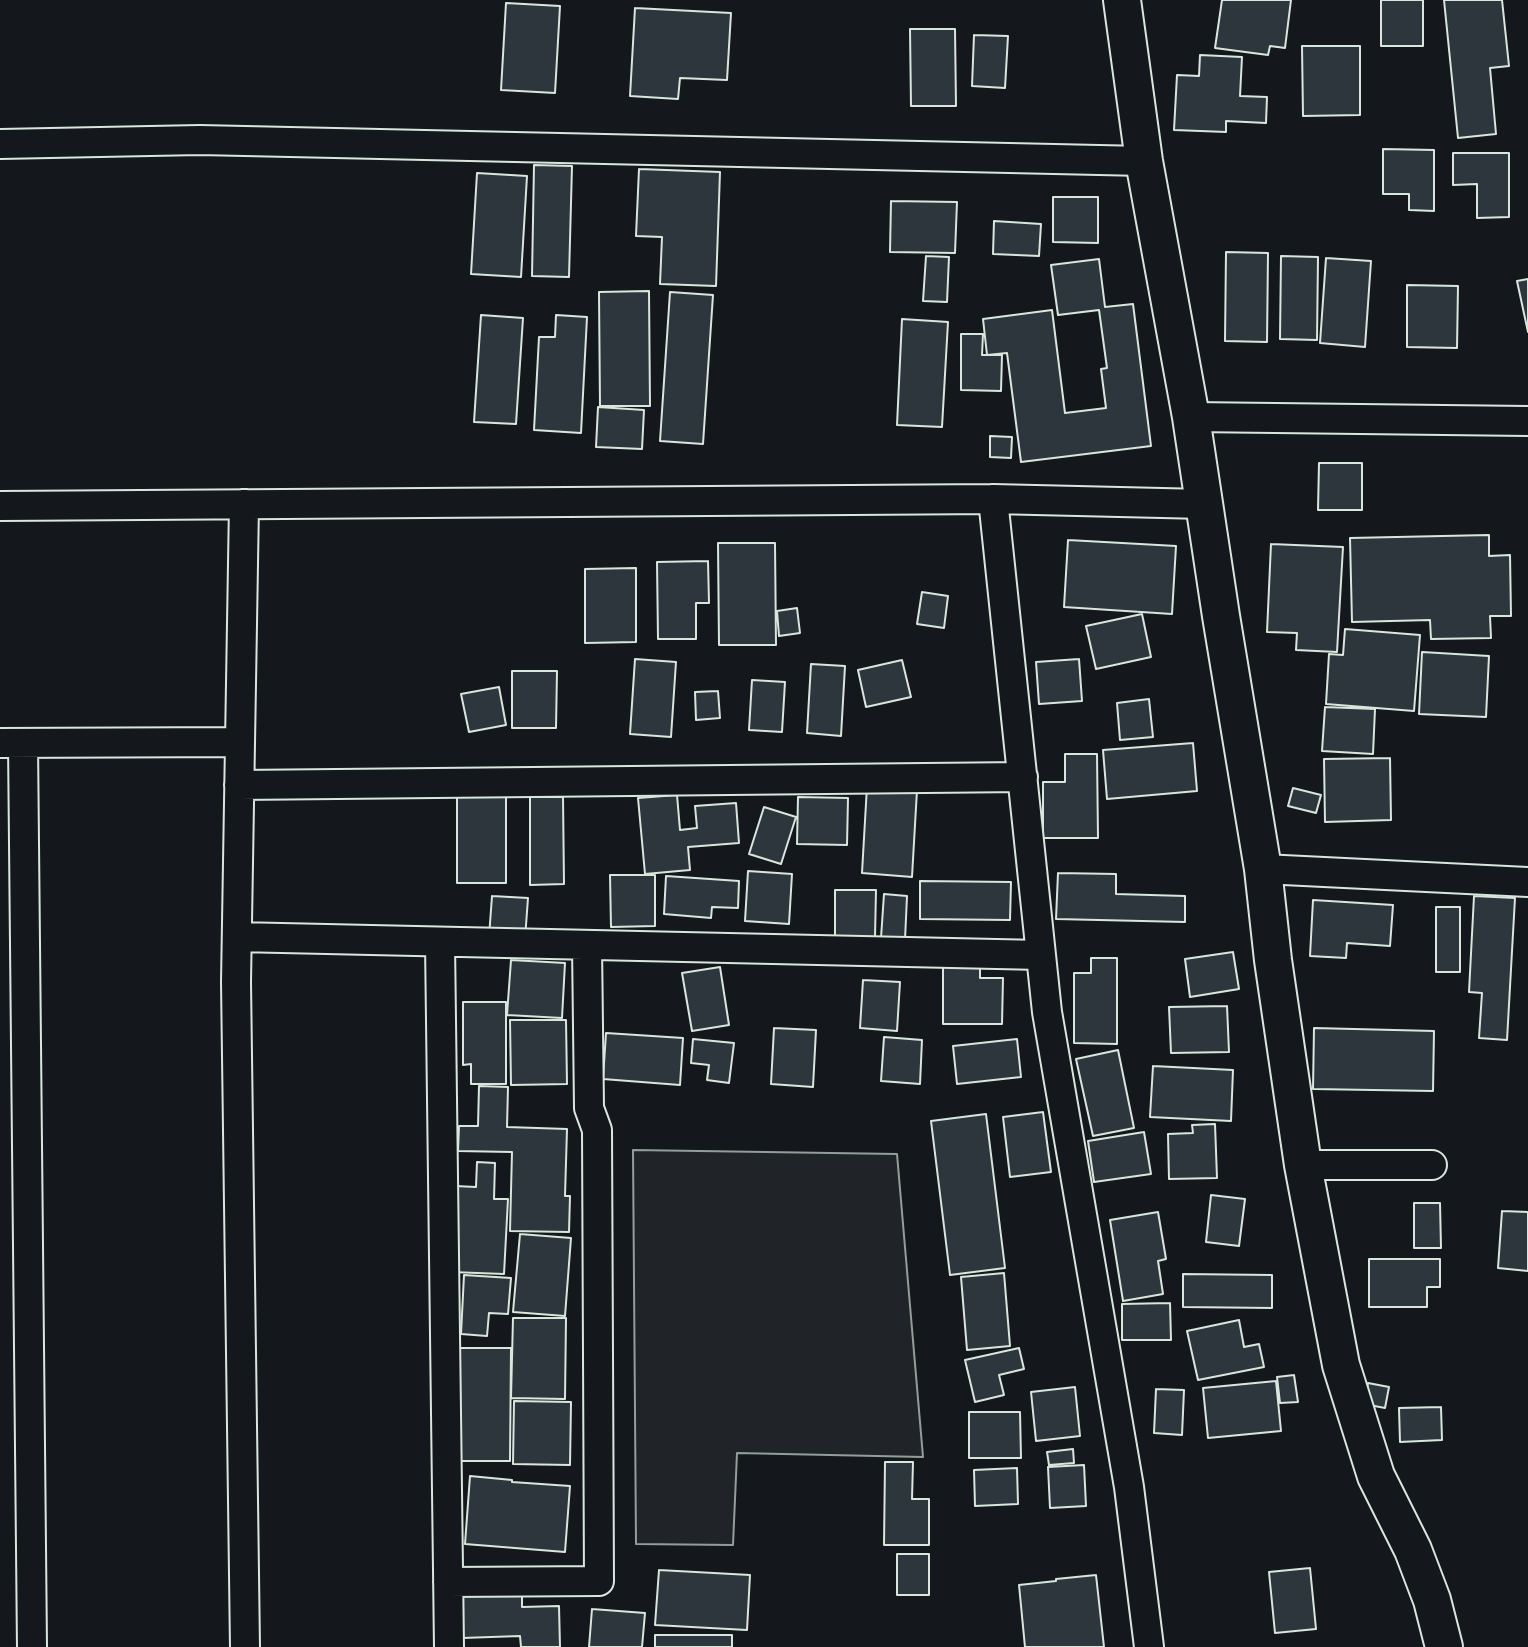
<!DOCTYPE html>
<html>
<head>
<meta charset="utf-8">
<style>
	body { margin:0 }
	canvas { display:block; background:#14181c }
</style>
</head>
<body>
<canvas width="1528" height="1647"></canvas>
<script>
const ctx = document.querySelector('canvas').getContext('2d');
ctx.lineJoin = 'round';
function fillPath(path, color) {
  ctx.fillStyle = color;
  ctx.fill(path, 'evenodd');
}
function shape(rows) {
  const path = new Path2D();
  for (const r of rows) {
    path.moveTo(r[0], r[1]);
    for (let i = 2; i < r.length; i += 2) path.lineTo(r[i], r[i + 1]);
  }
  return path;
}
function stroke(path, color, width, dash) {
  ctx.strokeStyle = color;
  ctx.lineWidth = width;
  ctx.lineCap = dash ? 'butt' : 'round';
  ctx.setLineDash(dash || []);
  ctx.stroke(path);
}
const green = shape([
	[633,1150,897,1154,923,1457,737,1453,733,1545,636,1544,633,1150]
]);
fillPath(green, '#202428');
stroke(green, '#939e99', 2);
const building = shape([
	[1222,0,1291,0,1285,48,1270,46,1268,55,1215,48,1222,0],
	[1381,0,1423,0,1423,46,1381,46,1381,0],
	[1444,0,1502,0,1509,66,1490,68,1496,134,1458,138,1444,0],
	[506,3,560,6,555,93,501,90,506,3],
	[635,8,731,13,727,80,680,78,678,99,630,96,635,8],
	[910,29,955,29,956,106,911,106,910,29],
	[974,35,1008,36,1005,88,972,86,974,35],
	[1302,46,1360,46,1360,115,1303,116,1302,46],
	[1200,55,1242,57,1240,96,1267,97,1266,123,1226,121,1226,132,1174,130,1177,75,1199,76,1200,55],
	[1383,149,1434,150,1434,211,1409,210,1409,194,1383,194,1383,149],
	[1453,153,1509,153,1509,217,1477,218,1477,184,1453,185,1453,153],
	[534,165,572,166,569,277,532,276,534,165],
	[639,169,720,172,716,286,660,284,662,237,636,236,639,169],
	[477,173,527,176,521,277,471,274,477,173],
	[1053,197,1098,197,1098,243,1053,242,1053,197],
	[891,201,957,202,955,253,890,252,891,201],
	[994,221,1041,224,1039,256,993,254,994,221],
	[1226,252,1268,253,1267,342,1225,341,1226,252],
	[926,256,949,257,947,302,923,301,926,256],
	[1281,256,1318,257,1317,340,1280,339,1281,256],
	[1326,258,1371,261,1365,347,1320,343,1326,258],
	[1099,259,1105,307,1133,304,1151,446,1021,462,1007,353,987,355,983,319,1052,310,1065,413,1106,408,1101,369,1107,368,1099,310,1058,315,1051,265,1099,259],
	[1528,279,1528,332,1517,281,1528,279],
	[1407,285,1458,286,1457,348,1407,347,1407,285],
	[649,291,650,406,600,406,599,292,649,291],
	[670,292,713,295,703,444,660,441,670,292],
	[481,315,523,318,516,424,474,422,481,315],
	[556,315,587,317,581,433,534,430,539,337,555,337,556,315],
	[902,319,948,322,942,427,897,425,902,319],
	[961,334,983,334,982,355,1002,355,1001,391,961,390,961,334],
	[598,407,644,410,642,449,596,447,598,407],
	[990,436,1012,437,1011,458,990,457,990,436],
	[1319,463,1362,463,1362,510,1318,510,1319,463],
	[1489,535,1489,556,1510,555,1511,616,1490,616,1491,638,1431,639,1430,620,1352,622,1350,538,1489,535],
	[1068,540,1176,546,1172,614,1064,607,1068,540],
	[718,543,775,543,776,645,719,645,718,543],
	[1271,544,1343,547,1337,652,1296,650,1297,633,1267,632,1271,544],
	[708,561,709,603,696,603,696,639,658,639,657,562,708,561],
	[636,568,636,642,585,643,585,569,636,568],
	[922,592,948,596,944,628,917,624,922,592],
	[797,608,800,633,779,636,777,611,797,608],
	[1142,614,1151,657,1096,669,1086,626,1142,614],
	[1345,629,1420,635,1414,711,1326,704,1329,654,1343,655,1345,629],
	[1422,652,1489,656,1486,717,1419,714,1422,652],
	[635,659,676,662,671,737,630,734,635,659],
	[1079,659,1082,701,1039,704,1036,662,1079,659],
	[902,660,911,697,866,707,858,670,902,660],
	[811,664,845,666,841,736,807,733,811,664],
	[512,671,557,671,556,728,512,728,512,671],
	[752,680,785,682,782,732,749,730,752,680],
	[499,687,506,725,469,732,461,694,499,687],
	[718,691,720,718,696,720,695,692,718,691],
	[1149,699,1153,737,1120,740,1117,703,1149,699],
	[1325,707,1375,709,1373,754,1322,751,1325,707],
	[1193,743,1197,791,1107,799,1103,750,1193,743],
	[1065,754,1097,754,1098,838,1043,838,1043,782,1065,782,1065,754],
	[1390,758,1391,820,1325,822,1324,759,1390,758],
	[867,786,917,790,912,877,862,873,867,786],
	[1293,788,1321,795,1316,813,1288,806,1293,788],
	[506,790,506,883,457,883,457,791,506,790],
	[677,795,680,830,697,828,695,806,736,803,739,843,688,847,690,870,645,874,638,798,677,795],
	[530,797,563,797,564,884,530,885,530,797],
	[798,797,848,798,847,845,797,844,798,797],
	[764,807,796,817,781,864,749,854,764,807],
	[748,871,792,874,789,924,745,921,748,871],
	[1058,873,1116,874,1116,894,1185,896,1185,922,1056,919,1058,873],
	[610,875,655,875,655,926,611,927,610,875],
	[666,876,739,881,738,908,712,907,711,918,664,914,666,876],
	[920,881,1011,882,1010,920,920,919,920,881],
	[835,890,876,890,875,937,835,937,835,890],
	[884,894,907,896,905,940,881,938,884,894],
	[492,896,528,898,525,939,489,937,492,896],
	[1474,896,1515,898,1507,1040,1479,1038,1482,993,1469,992,1474,896],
	[1313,900,1393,905,1390,946,1347,943,1346,958,1310,956,1313,900],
	[1436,907,1460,907,1460,972,1436,972,1436,907],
	[1233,952,1239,989,1190,997,1185,959,1233,952],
	[1091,958,1117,958,1117,1044,1074,1043,1074,973,1091,973,1091,958],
	[511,960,565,963,562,1018,507,1015,511,960],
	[943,965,980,966,980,978,1003,978,1002,1024,943,1024,943,965],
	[720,967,729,1025,692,1031,682,973,720,967],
	[863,980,900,982,897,1031,860,1028,863,980],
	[463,1002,506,1002,506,1084,471,1084,471,1064,463,1065,463,1002],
	[1227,1006,1229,1052,1171,1053,1169,1007,1227,1006],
	[510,1020,566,1020,567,1084,511,1085,510,1020],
	[774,1028,816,1030,813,1087,771,1084,774,1028],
	[1314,1028,1434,1031,1433,1091,1313,1089,1314,1028],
	[606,1033,683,1038,680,1085,603,1079,606,1033],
	[884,1037,922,1040,920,1084,881,1081,884,1037],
	[693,1039,734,1043,729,1083,707,1080,709,1065,691,1063,693,1039],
	[1017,1039,1021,1077,957,1084,953,1046,1017,1039],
	[1118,1050,1134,1128,1093,1136,1076,1059,1118,1050],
	[1153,1066,1233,1070,1231,1121,1150,1117,1153,1066],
	[479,1086,508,1087,507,1127,567,1129,565,1196,570,1196,569,1232,510,1231,512,1152,458,1151,459,1126,478,1126,479,1086],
	[1043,1112,1051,1172,1010,1177,1003,1117,1043,1112],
	[986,1114,1005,1268,950,1275,931,1121,986,1114],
	[1215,1124,1217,1178,1169,1179,1168,1134,1193,1133,1192,1125,1215,1124],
	[1144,1132,1151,1174,1094,1182,1088,1141,1144,1132],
	[477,1162,495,1163,494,1199,508,1199,504,1274,451,1272,455,1186,476,1187,477,1162],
	[1211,1195,1245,1199,1239,1246,1206,1242,1211,1195],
	[1414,1203,1440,1203,1441,1248,1414,1248,1414,1203],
	[1502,1211,1528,1212,1528,1271,1498,1268,1502,1211],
	[1158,1212,1166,1259,1158,1261,1163,1294,1123,1301,1110,1220,1158,1212],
	[520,1234,571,1238,565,1316,513,1312,520,1234],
	[1369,1259,1440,1259,1440,1287,1427,1287,1427,1307,1369,1307,1369,1259],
	[1004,1273,1010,1346,967,1350,961,1277,1004,1273],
	[1183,1274,1272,1275,1272,1308,1183,1307,1183,1274],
	[464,1275,511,1278,508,1314,489,1313,487,1336,461,1334,464,1275],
	[1170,1303,1171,1340,1122,1340,1122,1304,1170,1303],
	[513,1318,566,1318,565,1399,511,1398,513,1318],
	[1239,1320,1244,1347,1259,1344,1264,1367,1198,1380,1187,1331,1239,1320],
	[458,1348,511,1348,510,1461,458,1461,458,1348],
	[1019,1348,1024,1369,999,1375,1004,1395,975,1402,965,1360,1019,1348],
	[1294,1375,1298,1402,1280,1403,1277,1377,1294,1375],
	[1276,1381,1281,1431,1208,1438,1203,1388,1276,1381],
	[1368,1383,1389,1387,1385,1408,1364,1404,1368,1383],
	[1075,1387,1080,1436,1036,1441,1031,1392,1075,1387],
	[1156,1389,1184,1390,1182,1435,1154,1433,1156,1389],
	[514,1401,571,1402,570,1465,513,1464,514,1401],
	[1441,1407,1442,1440,1400,1442,1399,1408,1441,1407],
	[969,1412,1020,1412,1021,1458,969,1458,969,1412],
	[1073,1449,1074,1463,1049,1465,1047,1452,1073,1449],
	[885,1462,913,1462,912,1499,929,1499,929,1545,884,1545,885,1462],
	[1084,1465,1086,1506,1050,1508,1048,1467,1084,1465],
	[1017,1468,1018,1504,975,1506,974,1470,1017,1468],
	[470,1476,512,1480,512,1482,570,1486,565,1552,465,1544,470,1476],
	[897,1554,929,1554,929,1595,897,1595,897,1554],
	[1310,1568,1316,1629,1275,1633,1269,1572,1310,1568],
	[659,1570,750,1575,747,1630,655,1625,659,1570],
	[1096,1575,1104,1647,1025,1647,1019,1585,1056,1581,1056,1579,1096,1575],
	[522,1593,522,1607,559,1606,560,1647,521,1647,520,1636,462,1638,461,1595,522,1593],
	[592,1609,645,1613,642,1647,589,1647,592,1609],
	[655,1635,732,1635,732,1647,655,1647,655,1635]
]);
fillPath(building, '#2c363c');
stroke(building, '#d8e6dc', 2);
const minor = shape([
	[0,144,200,140,1144,161],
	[1191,417,1528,421],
	[993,499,1047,1012,1129,1487,1149,1647],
	[244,504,236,982,245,1647],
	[0,506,993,499,1204,504],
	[0,743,240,742],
	[23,743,32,1647],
	[239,785,1023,777],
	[1263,869,1528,882],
	[237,937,1041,955],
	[440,942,449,1647],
	[1303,1165,1432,1165],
	[448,1582,599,1581,597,1130,589,1108,587,945]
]);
const tertiary = shape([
	[1122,0,1144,161,1191,417,1221,616,1263,869,1273,960,1303,1165,1341,1365,1376,1476,1413,1550,1432,1600,1444,1647]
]);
stroke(minor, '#d8e6dc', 32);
stroke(tertiary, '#d8e6dc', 40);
stroke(minor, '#14181c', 28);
stroke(tertiary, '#14181c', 36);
</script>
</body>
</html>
